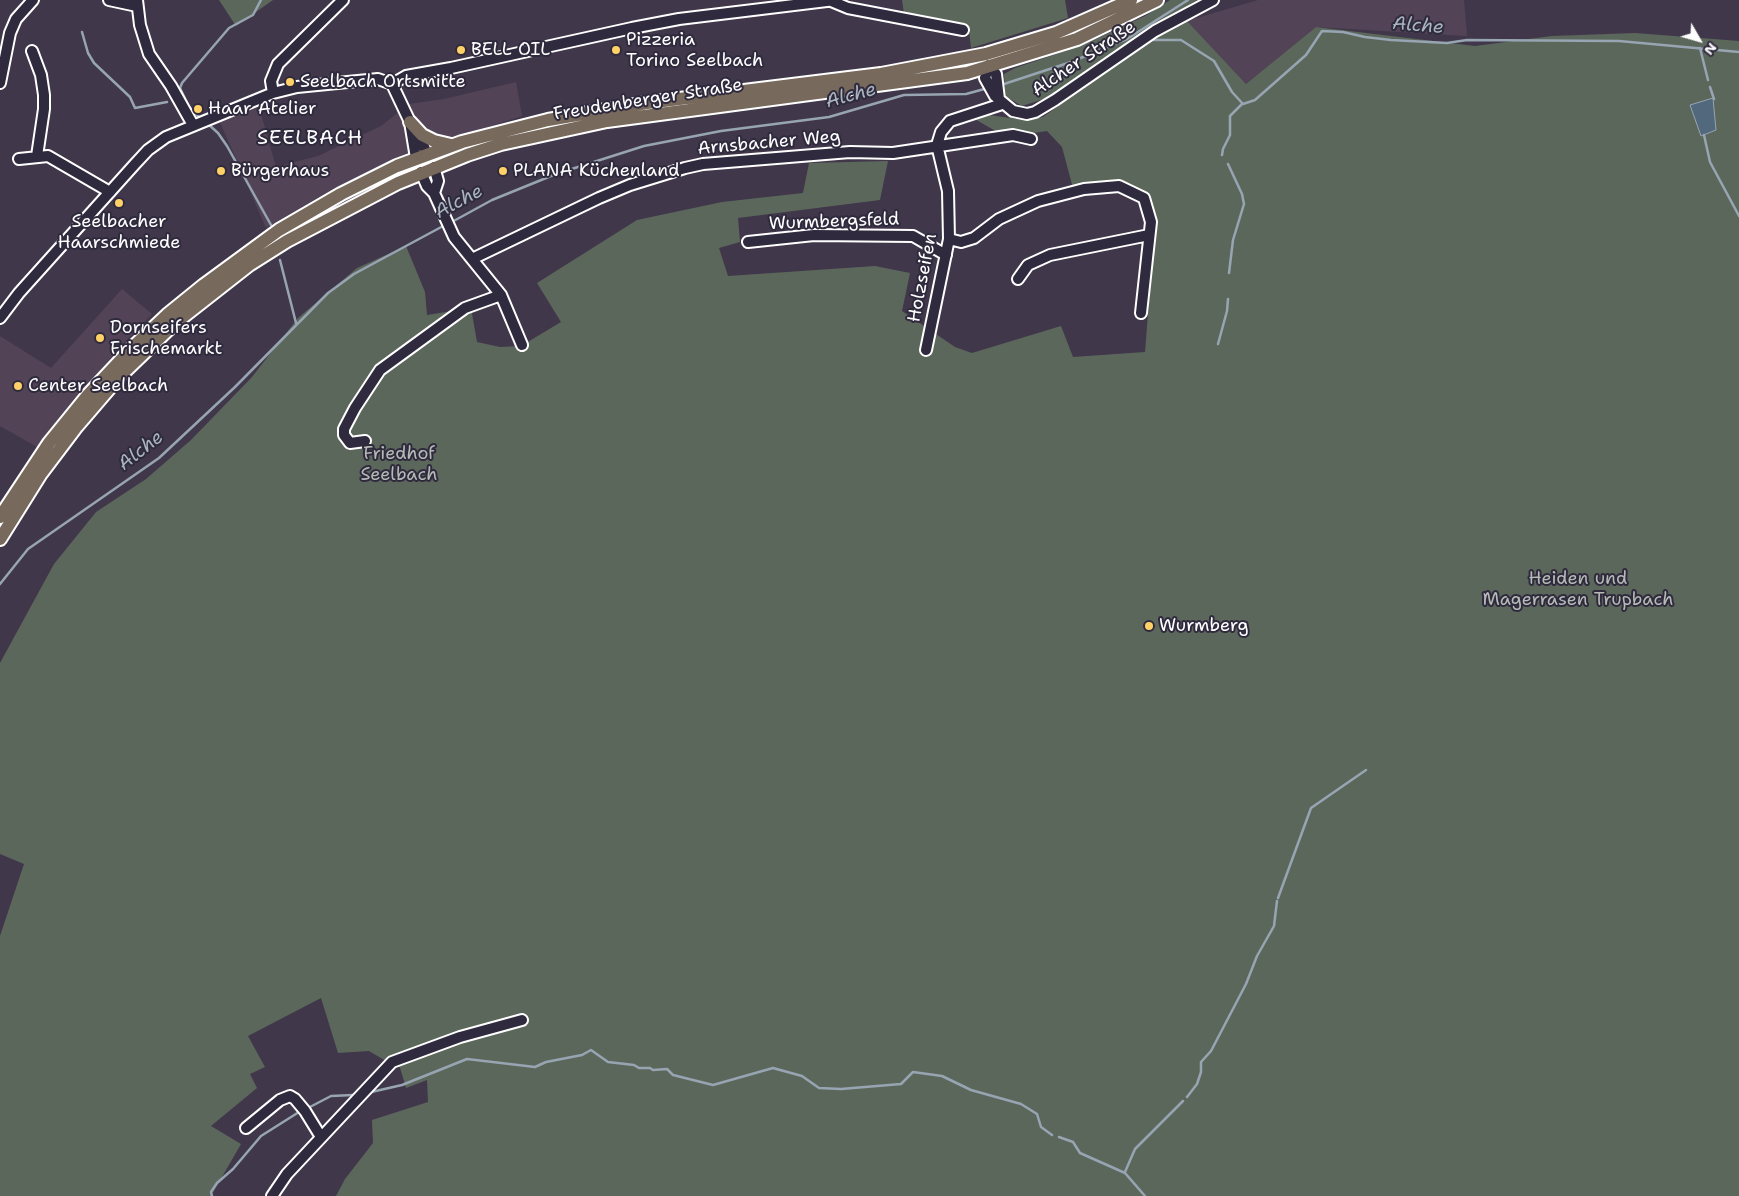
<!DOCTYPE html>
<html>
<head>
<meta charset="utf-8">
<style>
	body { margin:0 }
	#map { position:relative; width:1739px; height:1196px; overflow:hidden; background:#41374a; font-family:"Shantell Sans",sans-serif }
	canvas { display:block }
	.north { position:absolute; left:1674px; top:15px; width:50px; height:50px; -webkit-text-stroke:4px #2f2a3d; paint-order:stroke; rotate:128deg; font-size:14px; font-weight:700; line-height:20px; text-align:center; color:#fff }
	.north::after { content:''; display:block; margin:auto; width:18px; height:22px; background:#fff; clip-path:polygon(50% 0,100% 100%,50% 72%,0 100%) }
</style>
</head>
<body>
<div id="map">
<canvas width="1739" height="1196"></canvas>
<div class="north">N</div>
</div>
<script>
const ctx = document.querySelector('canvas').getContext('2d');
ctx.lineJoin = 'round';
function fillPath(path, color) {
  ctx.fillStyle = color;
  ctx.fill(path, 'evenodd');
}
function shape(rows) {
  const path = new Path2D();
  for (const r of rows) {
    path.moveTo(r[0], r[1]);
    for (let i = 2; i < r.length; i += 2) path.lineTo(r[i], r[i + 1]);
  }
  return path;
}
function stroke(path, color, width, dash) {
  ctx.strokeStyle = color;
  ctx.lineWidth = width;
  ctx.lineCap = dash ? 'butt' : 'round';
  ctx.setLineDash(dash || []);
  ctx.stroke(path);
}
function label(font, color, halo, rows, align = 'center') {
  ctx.font = font + ' "Shantell Sans",sans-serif';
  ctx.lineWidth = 4;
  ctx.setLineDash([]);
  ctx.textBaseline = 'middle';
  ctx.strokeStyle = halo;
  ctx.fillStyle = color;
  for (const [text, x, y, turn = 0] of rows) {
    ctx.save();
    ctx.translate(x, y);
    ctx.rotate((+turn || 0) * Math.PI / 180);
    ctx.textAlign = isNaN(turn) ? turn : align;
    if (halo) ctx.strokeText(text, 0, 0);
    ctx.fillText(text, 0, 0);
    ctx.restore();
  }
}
fillPath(shape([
	[1258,0,1464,0,1467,36,1316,27,1246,84,1187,21],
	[516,82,522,116,413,151,317,198,266,228,220,122,259,107,276,167,318,156,381,126,409,104,444,99],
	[122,289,152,314,118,349,37,447,0,426,0,336,51,368]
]), '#524456');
fillPath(shape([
	[219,0,273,0,236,26],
	[902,0,1065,0,1068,18,971,48,969,31,960,24,904,14],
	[1170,0,1197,0,1101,60,1050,97,1022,106,1005,96,1004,74,1015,68,1083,45,1145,16],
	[1187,21,1246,84,1316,27,1475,46,1552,36,1635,33,1739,41,1739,1196,336,1196,345,1179,373,1143,372,1120,428,1102,427,1080,406,1088,398,1061,386,1061,369,1051,338,1053,321,998,248,1036,265,1067,250,1074,257,1088,211,1126,241,1144,211,1196,0,1196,0,936,24,864,0,854,0,663,54,564,96,512,146,479,191,440,252,377,298,318,357,268,406,246,425,292,427,315,471,308,477,342,500,347,521,346,561,322,537,283,637,220,722,202,803,193,809,163,888,161,880,200,738,218,740,242,719,248,728,276,875,266,910,273,902,311,955,347,972,353,1061,326,1073,357,1145,352,1153,250,1148,197,1114,183,1073,188,1062,147,1047,131,1027,134,999,133,973,118,989,115,1025,120,1043,117,1150,41]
]), '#5c675c');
const water = shape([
	[1713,98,1716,130,1701,136,1690,105,1713,98]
]);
fillPath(water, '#52687d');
stroke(water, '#97a4b1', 1);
stroke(shape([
	[82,32,88,53,94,63,130,97,135,108,167,102],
	[1154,40,1181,40,1214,61,1232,92,1243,104,1255,100,1306,55,1322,31,1343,32,1365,37,1391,40,1447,43,1467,40,1619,41,1739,52],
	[1700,48,1708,80],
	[1001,85,1071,62,1127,39,1188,0],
	[1710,87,1714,99],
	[201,119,189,107,180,88,182,83,229,28,253,15,261,0],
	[207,123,218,133,227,146,271,225],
	[1704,135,1710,162,1739,216],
	[1222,155,1223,149,1230,135,1230,116,1242,104],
	[1228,164,1242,194,1244,204,1233,240,1229,273],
	[450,223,492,200,556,174,644,146,721,131,829,117,904,95,966,94,988,88],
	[280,260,296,323],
	[1218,344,1227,311,1228,299],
	[0,584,28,549,159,458,235,387,328,293,354,274,445,225],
	[1278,898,1311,808,1366,770],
	[367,1093,402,1085,467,1059,535,1067,546,1062,582,1055,591,1050,608,1062,634,1065,639,1068,650,1068,653,1070,667,1069,673,1075,713,1085,773,1068,802,1076,819,1088,841,1089,901,1084,913,1072,942,1076,971,1090,1021,1104,1037,1114,1041,1127,1052,1135],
	[1187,1097,1197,1084,1201,1072,1201,1062,1211,1051,1246,984,1257,956,1274,926,1277,901],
	[308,1108,331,1096,353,1095],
	[1059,1137,1073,1142,1080,1153,1125,1173,1145,1196],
	[1125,1172,1135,1149,1183,1101],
	[212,1196,211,1192,217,1183,233,1169,261,1136,299,1112]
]), '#97a4b1', 2.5);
const minor = shape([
	[109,0,137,6],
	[137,0,140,25,149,54,171,86,193,125],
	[831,1,848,8,963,30],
	[32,51,41,75,44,95,44,109,37,156],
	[0,83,10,33,16,19,33,0],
	[392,84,406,76,451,68,632,28,679,19,835,0],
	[392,84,410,122,416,158],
	[273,93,271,81,278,64,343,0],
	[999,99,996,74,989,65,985,78,995,96,1013,111,1027,114,1035,112,1055,100,1155,31,1213,0],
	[417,130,427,154],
	[19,159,48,156,110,192],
	[434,167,438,181,434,193],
	[421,172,427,186,434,193,454,237,501,295,522,345],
	[949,239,961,242,974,238,999,219,1038,201,1084,189,1119,186,1144,198,1151,222,1141,313],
	[748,242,814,235,913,236,946,255],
	[472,259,599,198,630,185,685,168,703,164,850,152,893,153,1013,135,1031,139],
	[1018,279,1028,265,1050,255,1149,235],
	[0,318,19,293,135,164,148,150,166,137,273,93,297,87,378,79,392,84],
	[926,350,949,239,948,191,937,145,941,132,950,121,1002,104],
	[365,441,350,443,344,435,344,429,355,408,380,370,465,308,501,295],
	[246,1128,280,1100,290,1096,295,1099,305,1111,321,1137],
	[272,1196,287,1174,392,1062,460,1037,522,1020]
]);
const major = shape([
	[410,122,422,135,434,141,451,145],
	[0,517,49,443,88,395,133,347,167,315,204,285,279,230,341,194,397,166,462,142,548,120,647,103,881,74,986,54,1056,33,1131,0],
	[0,539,40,475,77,426,119,377,175,323,249,265,287,241,398,183,467,155,501,144,607,121,967,73,1077,39,1157,0]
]);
stroke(minor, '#fff', 14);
stroke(major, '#fff', 16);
stroke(minor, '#2f2a3d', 10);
stroke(major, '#77695c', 12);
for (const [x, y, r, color] of [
	[461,50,5,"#ffd166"],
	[616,50,5,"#ffd166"],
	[290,82,5,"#ffd166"],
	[198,109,5,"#ffd166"],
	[221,171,5,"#ffd166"],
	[503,171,5,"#ffd166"],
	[119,203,5,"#ffd166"],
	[100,338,5,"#ffd166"],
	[18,386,5,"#ffd166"],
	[1149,626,5,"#ffd166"]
]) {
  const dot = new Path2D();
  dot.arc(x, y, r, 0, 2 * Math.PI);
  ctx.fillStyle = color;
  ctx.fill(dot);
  stroke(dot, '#2f2a3d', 2);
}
label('18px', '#fff', '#2f2a3d', [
	["Pizzeria",626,40],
	["Torino Seelbach",626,61],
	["BELL OIL",471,50],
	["Seelbach Ortsmitte",300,82],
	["Haar Atelier",208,109],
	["Bürgerhaus",231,171],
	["PLANA Küchenland",513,171],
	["Seelbacher",119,222,"center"],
	["Haarschmiede",119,243,"center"],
	["Dornseifers",110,328],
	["Frischemarkt",110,349],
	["Center Seelbach",28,386],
	["Wurmberg",1159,626]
], 'left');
label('18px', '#fff', '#2f2a3d', [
	["Alcher Straße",1084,59,-34],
	["Freudenberger Straße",648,100,-9],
	["Arnsbacher Weg",769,143,-5],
	["Wurmbergsfeld",834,222,-2],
	["Holzseifen",923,278,-79]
]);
label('18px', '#b6bbb6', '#2f2a3d', [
	["Friedhof",399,454],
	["Seelbach",399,475],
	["Heiden und",1578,579],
	["Magerrasen Trupbach",1578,600]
]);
label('italic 19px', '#a8b4be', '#2f2a3d', [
	["Alche",1418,26,5],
	["Alche",851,96,-15],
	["Alche",459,202,-28],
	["Alche",141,451,-38]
]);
ctx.letterSpacing = '1px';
label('20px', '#fff', '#2f2a3d', [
	["SEELBACH",310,139]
]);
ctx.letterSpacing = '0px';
</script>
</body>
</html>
